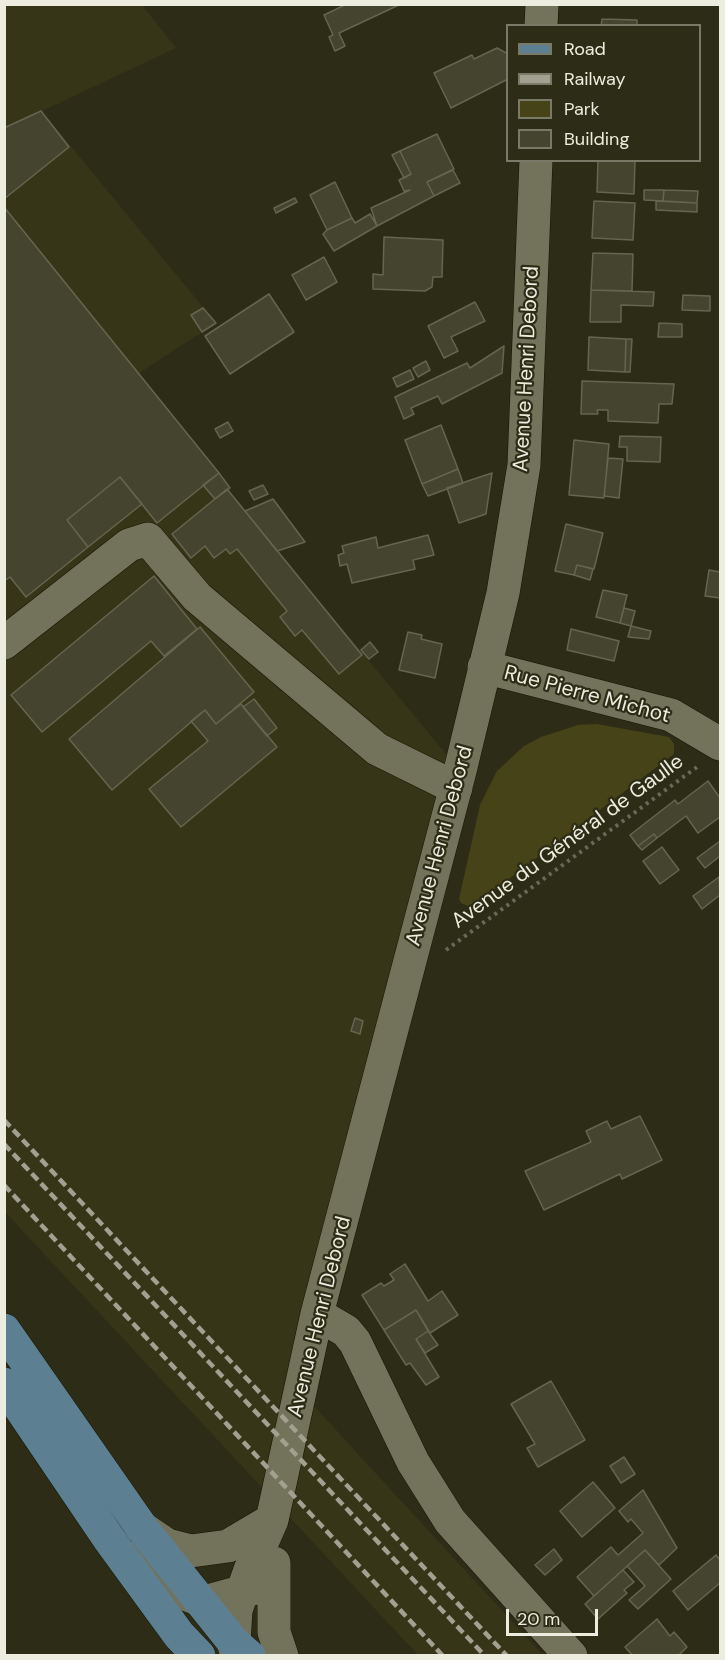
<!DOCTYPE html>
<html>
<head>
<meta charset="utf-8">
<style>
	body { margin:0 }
	#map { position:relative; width:725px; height:1660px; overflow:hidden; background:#2d2c17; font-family:"DM Sans",sans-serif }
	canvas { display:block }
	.frame { position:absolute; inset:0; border:6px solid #ececdf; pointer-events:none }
	.legend { position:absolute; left:506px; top:24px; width:195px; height:138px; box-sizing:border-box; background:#2d2c17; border:2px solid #797967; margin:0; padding:8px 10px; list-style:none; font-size:18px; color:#ececdf }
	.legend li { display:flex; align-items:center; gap:12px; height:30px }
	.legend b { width:30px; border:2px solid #797967 }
	.scale { position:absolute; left:506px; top:1609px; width:92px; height:27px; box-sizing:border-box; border:3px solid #ececdf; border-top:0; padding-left:8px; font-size:18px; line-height:21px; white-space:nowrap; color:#ececdf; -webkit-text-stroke:4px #2d2c17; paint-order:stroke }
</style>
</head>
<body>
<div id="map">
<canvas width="725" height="1660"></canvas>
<div class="frame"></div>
<ul class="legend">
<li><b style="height:8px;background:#5c8092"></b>Road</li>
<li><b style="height:8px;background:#a2a191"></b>Railway</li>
<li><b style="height:16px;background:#454317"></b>Park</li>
<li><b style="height:16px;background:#45442e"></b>Building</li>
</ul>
<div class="scale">20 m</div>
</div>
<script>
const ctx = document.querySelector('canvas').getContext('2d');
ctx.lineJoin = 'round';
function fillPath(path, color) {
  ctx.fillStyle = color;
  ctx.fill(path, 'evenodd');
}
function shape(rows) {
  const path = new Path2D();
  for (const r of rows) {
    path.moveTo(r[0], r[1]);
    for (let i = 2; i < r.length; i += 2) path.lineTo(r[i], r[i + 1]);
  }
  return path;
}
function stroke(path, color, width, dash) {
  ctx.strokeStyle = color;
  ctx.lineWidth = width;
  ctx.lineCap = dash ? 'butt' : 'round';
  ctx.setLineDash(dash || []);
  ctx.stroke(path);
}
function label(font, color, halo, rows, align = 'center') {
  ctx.font = font + ' "DM Sans",sans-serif';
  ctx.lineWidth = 4.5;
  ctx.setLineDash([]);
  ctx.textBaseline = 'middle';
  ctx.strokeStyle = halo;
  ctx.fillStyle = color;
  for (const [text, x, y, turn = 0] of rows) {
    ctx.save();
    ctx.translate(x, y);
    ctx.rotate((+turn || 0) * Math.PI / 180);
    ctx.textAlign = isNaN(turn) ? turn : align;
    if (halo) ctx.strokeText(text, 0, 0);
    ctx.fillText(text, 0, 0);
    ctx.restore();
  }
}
fillPath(shape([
	[5,5,142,5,176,48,42,111,216,323,139,373,219,473,230,488,228,490,460,771,302,1393,543,1655,418,1655,5,1212]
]), '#363518');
fillPath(shape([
	[597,724,669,737,674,744,674,754,477,903,468,906,461,903,459,899,480,805,497,771,524,746,541,737,578,725]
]), '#454317');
const building = shape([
	[347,4,401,4,339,33,345,46,335,51,329,37,333,35,324,15,347,4],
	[602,19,637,20,637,26,601,26,602,19],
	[497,48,508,54,508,79,451,108,434,73,472,55,474,59,497,48],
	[41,111,69,147,4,199,4,128,41,111],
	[437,134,454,169,427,182,434,196,377,226,371,208,410,190,404,191,399,180,411,174,400,151,437,134],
	[400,151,411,174,404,178,392,155,400,151],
	[598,160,635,160,634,194,597,192,598,160],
	[453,170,460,183,434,196,427,182,453,170],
	[335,182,352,218,327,230,310,195,335,182],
	[644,190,664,190,663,201,644,200,644,190],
	[664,190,698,191,697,203,663,201,664,190],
	[295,198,297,202,276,213,274,208,295,198],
	[594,201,635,203,633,240,592,238,594,201],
	[656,201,697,203,697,212,656,210,656,201],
	[4,207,219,473,157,523,120,477,67,520,88,547,26,597,10,577,4,581,4,207],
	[370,214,377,226,334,251,323,234,327,230,352,218,355,223,370,214],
	[384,237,443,240,442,277,433,277,432,287,425,291,373,289,373,274,383,275,384,237],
	[593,253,633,254,632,291,591,290,593,253],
	[324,257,337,282,306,300,292,275,324,257],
	[591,290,654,292,653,306,621,305,621,322,590,322,591,290],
	[269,294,294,332,230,374,205,336,269,294],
	[683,295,710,296,710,311,682,310,683,295],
	[475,302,485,321,451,337,458,351,444,358,428,326,475,302],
	[203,308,216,323,202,332,191,315,203,308],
	[659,323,682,324,682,337,658,337,659,323],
	[589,337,626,339,625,372,588,370,589,337],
	[626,339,632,339,630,372,625,372,626,339],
	[504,346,502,373,442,404,438,396,411,408,414,414,404,419,395,397,467,363,470,368,504,346],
	[426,361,430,370,418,377,413,368,426,361],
	[410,370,414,379,397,387,393,378,410,370],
	[582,381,674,384,672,404,659,404,658,423,608,421,608,410,597,410,598,414,581,414,582,381],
	[228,422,233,431,220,438,215,429,228,422],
	[441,425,458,469,422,484,405,440,441,425],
	[620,436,661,437,660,462,627,461,627,447,619,447,620,436],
	[574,440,609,444,604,498,569,495,574,440],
	[608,458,623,459,619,498,604,496,608,458],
	[458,469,463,483,428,496,422,484,458,469],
	[219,473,230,488,215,499,203,485,219,473],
	[492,473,486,514,459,523,447,488,492,473],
	[120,477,142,504,88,547,67,520,120,477],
	[263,485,268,494,254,500,249,491,263,485],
	[227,489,362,655,339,674,302,630,295,636,280,617,287,611,237,549,230,554,226,549,214,558,205,546,191,558,172,534,227,489],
	[273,499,305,542,277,551,245,511,273,499],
	[566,524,603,533,594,569,577,565,574,575,555,571,566,524],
	[428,535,434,555,413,560,415,569,352,583,347,564,340,566,338,555,344,553,342,546,376,537,378,548,428,535],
	[577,565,593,569,590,580,574,575,577,565],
	[709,570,720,572,720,598,705,596,709,570],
	[154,576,197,629,164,656,151,641,42,732,11,695,154,576],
	[603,590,627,595,620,623,596,617,603,590],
	[624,608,635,611,631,626,620,623,624,608],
	[631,626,651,631,649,639,628,637,631,626],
	[200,627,254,692,216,724,205,710,112,790,69,739,200,627],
	[571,629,619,641,614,661,567,650,571,629],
	[408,632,422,635,421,639,442,644,435,678,399,670,408,632],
	[370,642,378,652,369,659,361,650,370,642],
	[254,699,277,728,267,736,243,707,254,699],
	[241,704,277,747,181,827,149,789,208,741,191,721,205,710,216,724,241,704],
	[708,781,720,798,720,817,698,833,686,816,657,838,654,834,638,846,630,835,675,800,678,804,708,781],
	[654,834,657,838,642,850,638,846,654,834],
	[720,841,720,856,705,868,697,858,720,841],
	[662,847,679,870,660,884,643,861,662,847],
	[719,877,720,895,702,909,693,896,719,877],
	[355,1018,363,1021,360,1034,351,1031,355,1018],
	[640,1116,662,1160,622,1179,620,1174,544,1210,525,1171,591,1142,586,1131,607,1121,611,1129,640,1116],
	[405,1264,428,1301,442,1291,458,1315,430,1333,416,1310,384,1330,362,1295,381,1283,384,1286,394,1280,390,1274,405,1264],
	[416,1310,428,1331,416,1339,439,1377,426,1385,410,1363,406,1365,384,1330,416,1310],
	[428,1331,438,1345,425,1353,416,1339,428,1331],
	[551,1381,585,1440,538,1467,527,1448,535,1444,511,1404,551,1381],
	[624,1457,635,1474,621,1483,610,1466,624,1457],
	[593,1482,615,1508,582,1537,560,1511,593,1482],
	[643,1490,677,1548,659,1565,645,1550,594,1596,577,1577,611,1547,618,1555,643,1533,631,1519,628,1522,619,1511,643,1490],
	[554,1549,562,1560,545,1575,535,1565,554,1549],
	[645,1550,671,1579,638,1609,629,1600,645,1586,627,1566,645,1550],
	[716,1555,720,1560,720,1583,688,1610,673,1591,716,1555],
	[623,1570,634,1582,624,1590,627,1593,598,1619,585,1604,623,1570],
	[657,1619,670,1636,674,1632,687,1647,678,1656,633,1656,625,1647,657,1619]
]);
fillPath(building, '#45442e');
stroke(building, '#66654e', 1.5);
const minor = shape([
	[541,26,542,4],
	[4,643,129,545,148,539,197,597,377,749,456,788],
	[484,667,671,715,720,744],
	[317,1314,346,1331,355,1342,413,1462,450,1521,571,1656],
	[142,1528,167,1545,191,1551,228,1546,272,1520],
	[130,1558,157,1584,198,1599,208,1601,274,1583],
	[274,1563,274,1632,282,1656],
	[236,1656,234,1643,236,1610,250,1570,272,1520,317,1314,460,771,503,593,524,465,536,160]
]);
const major = shape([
	[4,1330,142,1528,234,1643,249,1656],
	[4,1384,109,1539,179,1635,199,1656]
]);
stroke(minor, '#161402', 34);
stroke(major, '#161402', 34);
stroke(shape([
	[446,950,697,767]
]), '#696956', 4, [3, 4.5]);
stroke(minor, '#73725b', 33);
stroke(major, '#5c8092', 33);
stroke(shape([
	[4,1120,507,1656],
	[4,1144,485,1656],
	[4,1185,443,1656]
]), '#a2a191', 4.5, [9, 4.5]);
label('21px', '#ececdf', '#2d2c17', [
	["Avenue Henri Debord",527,369,-87],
	["Rue Pierre Michot",587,695,15],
	["Avenue du Général de Gaulle",568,842,-36],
	["Avenue Henri Debord",440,846,-75],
	["Avenue Henri Debord",320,1317,-76]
]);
</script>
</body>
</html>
